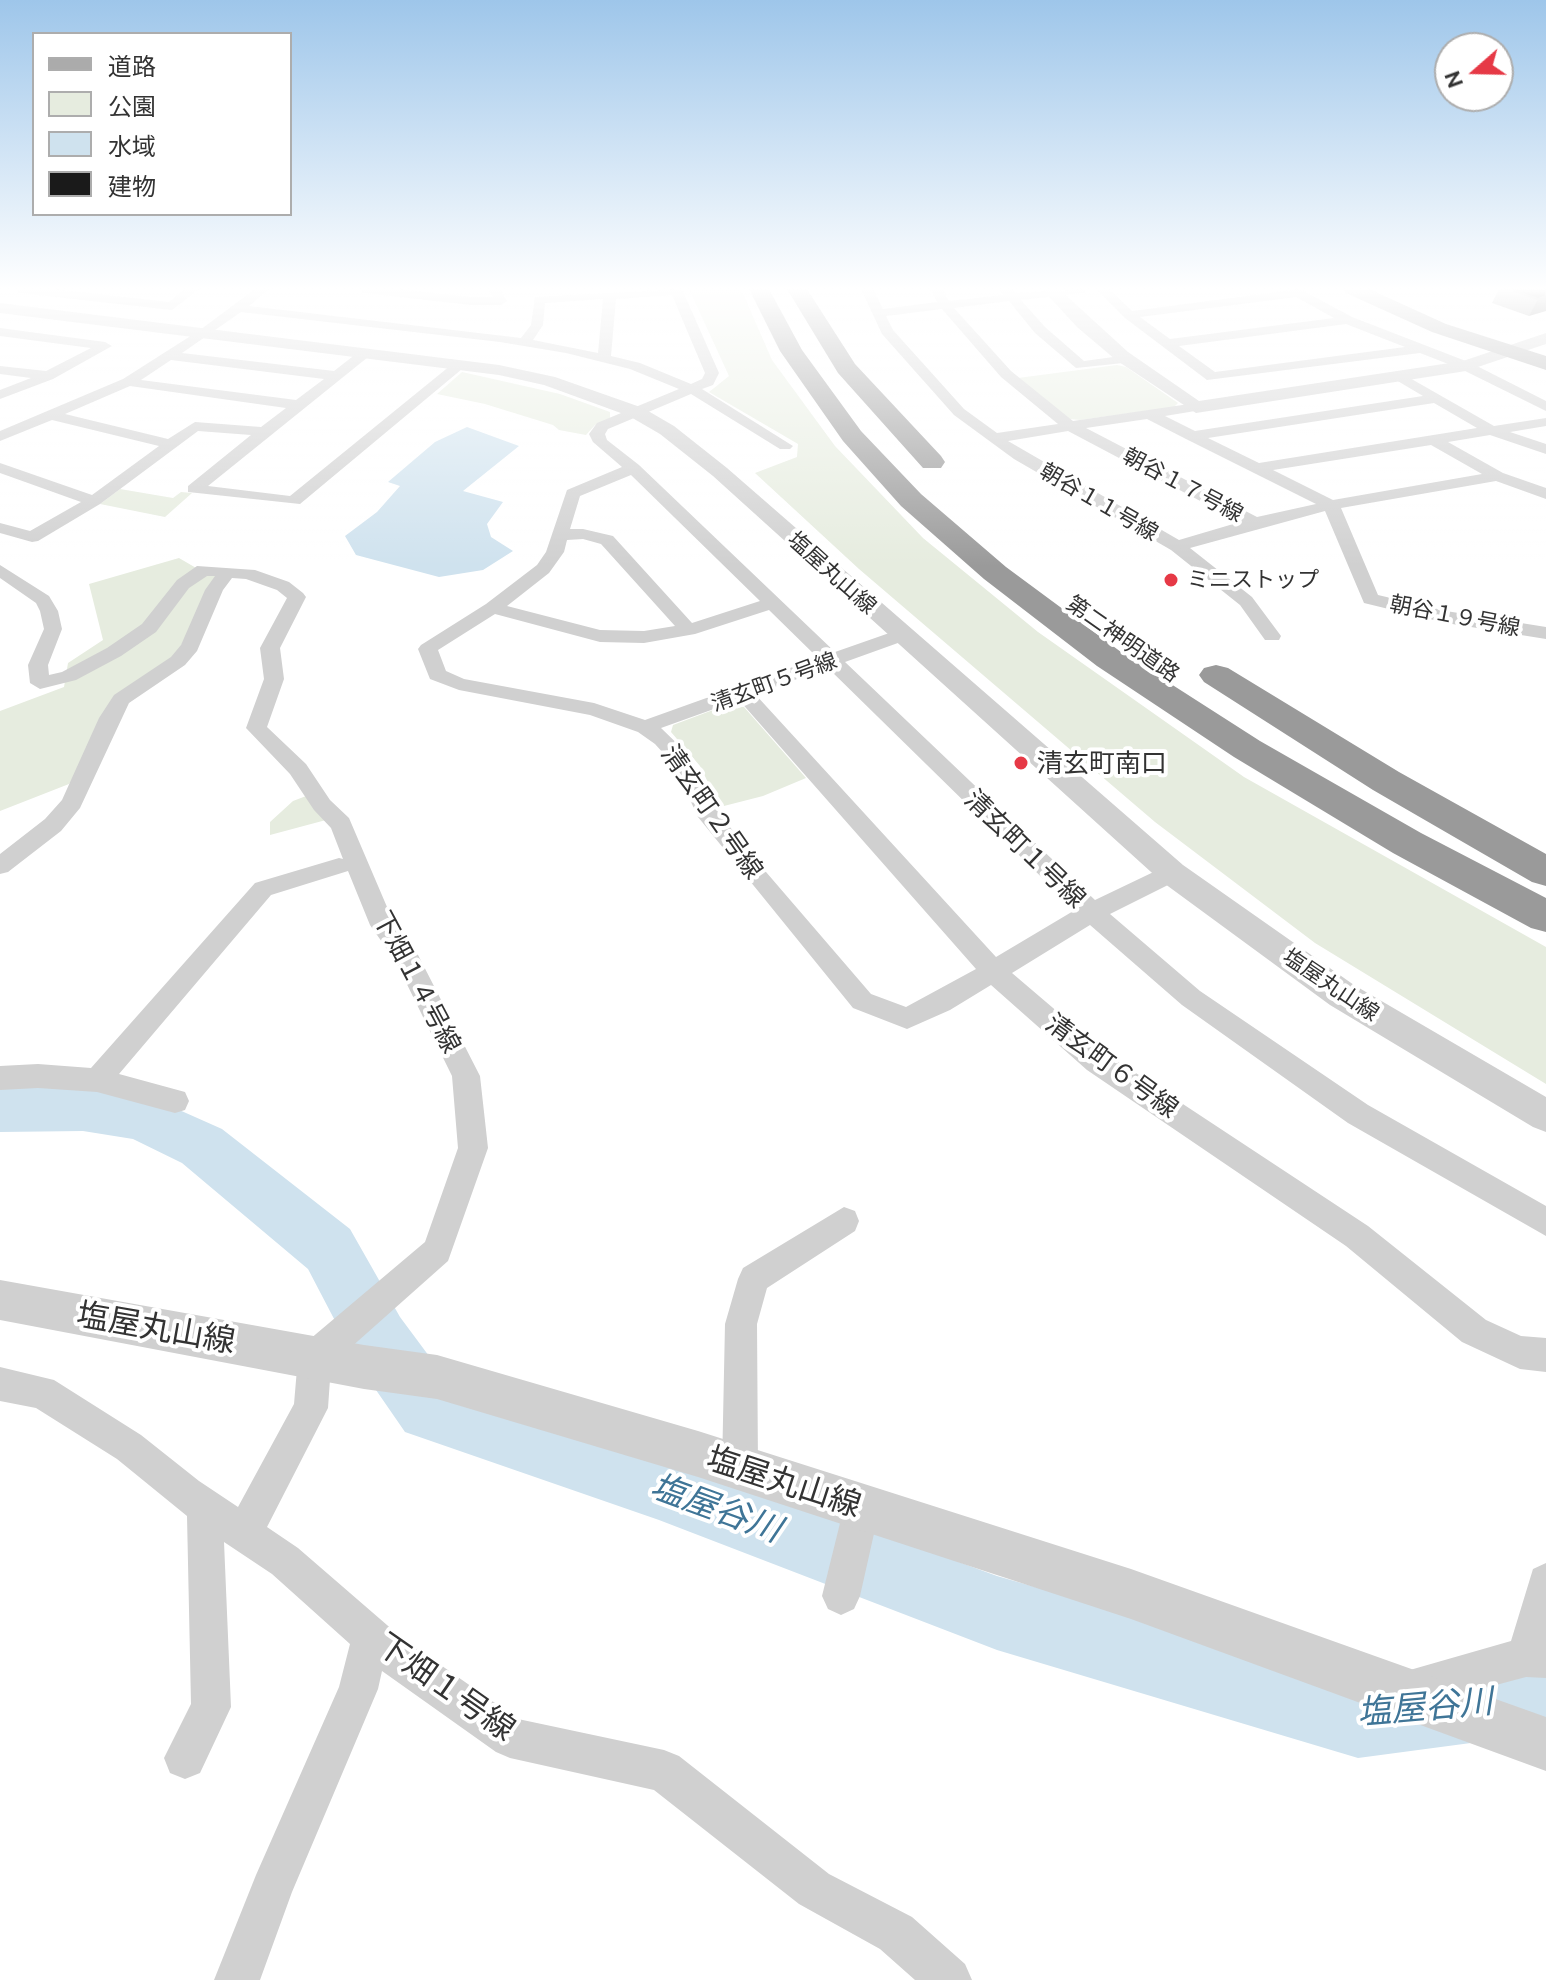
<!DOCTYPE html>
<html>
<head>
<meta charset="utf-8">
<style>
	body { margin:0 }
	#map { position:relative; width:1546px; height:1980px; overflow:hidden; background:#fff; font-family:Ubuntu,"Noto Sans JP",sans-serif }
	canvas { display:block }
	.legend { position:absolute; left:32px; top:32px; width:260px; height:184px; box-sizing:border-box; background:#fff; border:2px solid #adadad; margin:0; padding:10px 14px; list-style:none; font-size:24px; color:#333 }
	.legend li { display:flex; align-items:center; gap:16px; height:40px }
	.legend b { width:40px; border:2px solid #adadad }
	.north { position:absolute; left:1434px; top:32px; width:80px; height:80px; box-sizing:border-box; background:#fff; border:2px solid #adadad; border-radius:50%; rotate:250deg; font-size:22px; font-weight:700; line-height:32px; text-align:center; color:#333 }
	.north::after { content:''; display:block; margin:auto; width:28px; height:36px; background:#e63946; clip-path:polygon(50% 0,100% 100%,50% 72%,0 100%) }
</style>
</head>
<body>
<div id="map">
<canvas width="1546" height="1980"></canvas>
<ul class="legend">
<li><b style="height:10px;background:#ababab"></b>道路</li>
<li><b style="height:22px;background:#e6ecdf"></b>公園</li>
<li><b style="height:22px;background:#cfe2ee"></b>水域</li>
<li><b style="height:22px;background:#1a1a1a"></b>建物</li>
</ul>
<div class="north">N</div>
</div>
<script>
const ctx = document.querySelector('canvas').getContext('2d');
ctx.lineJoin = 'round';
function fillPath(path, color) {
  ctx.fillStyle = color;
  ctx.fill(path, 'evenodd');
}
function shape(rows) {
  const path = new Path2D();
  for (const r of rows) {
    path.moveTo(r[0], r[1]);
    for (let i = 2; i < r.length; i += 2) path.lineTo(r[i], r[i + 1]);
  }
  return path;
}
function stroke(path, color, width, dash) {
  ctx.strokeStyle = color;
  ctx.lineWidth = width;
  ctx.lineCap = dash ? 'butt' : 'round';
  ctx.setLineDash(dash || []);
  ctx.stroke(path);
}
function label(font, color, halo, rows, align = 'center') {
  ctx.font = font + ' Ubuntu,"Noto Sans JP",sans-serif';
  ctx.lineWidth = 8;
  ctx.setLineDash([]);
  ctx.textBaseline = 'middle';
  ctx.strokeStyle = halo;
  ctx.fillStyle = color;
  for (const [text, x, y, turn = 0] of rows) {
    ctx.save();
    ctx.translate(x, y);
    ctx.rotate((+turn || 0) * Math.PI / 180);
    ctx.textAlign = isNaN(turn) ? turn : align;
    if (halo) ctx.strokeText(text, 0, 0);
    ctx.fillText(text, 0, 0);
    ctx.restore();
  }
}
fillPath(shape([
	[689,289,741,289,772,360,835,446,923,538,1038,632,1244,777,1546,947,1546,1084,1315,943,1155,822,859,569,755,473,797,457,798,444,709,392,729,376],
	[1117,365,1126,367,1178,403,1174,407,1080,420,1070,419,1018,378],
	[462,372,560,394,610,412,610,418,595,425,586,435,559,430,553,425,485,404,437,394],
	[120,489,173,498,181,492,192,493,165,517,100,504],
	[179,558,203,572,221,574,174,658,117,696,80,770,69,784,0,811,0,711,64,687,68,663,103,640,89,584],
	[729,704,744,707,806,778,763,796,720,807,700,766,671,732,673,725],
	[314,793,326,820,270,835,270,822,293,801]
]), '#e6ecdf');
fillPath(shape([
	[467,427,519,446,463,491,503,502,487,524,491,537,513,551,483,570,439,577,356,555,345,536,377,512,400,486,388,482,435,442]
]), '#cfe2ee');
fillPath(shape([
	[83,1085,141,1093,222,1129,350,1229,400,1317,449,1383,659,1452,997,1576,1358,1680,1546,1657,1546,1733,1358,1758,997,1650,659,1520,405,1432,356,1361,308,1269,182,1163,133,1139,83,1131,0,1132,0,1086,83,1085]
]), '#cfe2ee');
fillPath(shape([
	[14,289,53,289,169,302,185,289,199,289,172,310,20,293,14,289],
	[255,289,269,289,249,306,521,338,531,325,535,297,682,289,719,373,713,385,702,389,793,446,790,449,780,449,691,394,608,429,605,434,607,440,639,465,835,652,895,631,909,631,911,635,909,639,845,662,1095,900,1164,867,1172,864,1180,867,1184,873,1180,879,1110,914,1200,991,1368,1105,1546,1206,1546,1236,1348,1123,1182,1005,1090,925,1012,973,1107,1054,1368,1226,1486,1320,1521,1336,1546,1338,1546,1372,1520,1369,1462,1342,1346,1246,1087,1070,991,985,950,1010,907,1029,853,1008,698,817,674,765,655,744,638,732,590,715,459,690,430,679,418,649,421,645,486,604,537,565,546,552,567,490,622,467,593,442,589,434,597,423,679,389,630,369,566,353,500,342,241,312,182,353,334,371,361,350,373,353,208,486,290,496,456,361,468,364,300,504,188,492,188,486,251,435,198,431,100,504,38,541,32,542,0,533,0,523,30,531,81,502,0,473,0,463,92,495,159,446,52,420,0,441,0,431,123,379,200,330,255,289],
	[672,295,705,373,702,379,691,384,640,363,611,356,616,299,672,295],
	[603,299,598,353,533,340,543,325,545,303,603,299],
	[171,360,324,379,296,400,141,380,171,360],
	[130,386,286,408,261,427,195,422,168,439,65,414,130,386],
	[631,475,760,601,692,623,613,536,583,529,570,529,580,496,631,475],
	[583,539,601,544,675,626,644,631,600,630,507,606,549,573,564,552,567,540,583,539],
	[769,610,818,658,645,720,594,703,464,679,446,671,438,650,495,614,600,642,644,643,695,634,769,610],
	[828,668,1075,910,996,957,755,694,828,668],
	[739,700,976,969,906,1007,871,994,754,858,716,809,691,757,661,728,739,700],
	[358,289,397,289,471,297,493,297,488,289,500,289,507,301,501,305,471,305,364,293,358,289],
	[861,289,873,289,883,309,937,302,930,289,942,289,949,301,1003,295,999,289,1012,289,1015,293,1089,289,1083,293,1021,300,1045,327,1084,361,1128,355,1133,356,1133,362,1076,368,1035,333,1009,301,954,308,1011,371,1073,421,1196,403,1201,404,1201,410,1165,416,1195,431,1423,396,1396,380,1394,377,1401,373,1494,426,1546,418,1546,426,1510,432,1546,444,1546,454,1490,435,1448,442,1503,473,1546,488,1546,499,1496,481,1341,508,1378,595,1446,611,1546,627,1546,639,1446,623,1364,603,1325,511,1190,548,1252,597,1281,636,1279,640,1265,640,1240,605,1171,550,1014,459,954,415,882,334,861,289],
	[942,309,1001,377,1058,424,997,433,964,409,893,330,886,316,942,309],
	[1434,403,1477,428,1259,463,1208,438,1434,403],
	[1147,419,1186,439,1316,504,1257,517,1086,428,1147,419],
	[1068,431,1240,522,1179,540,1008,441,1068,431],
	[1431,445,1482,474,1333,500,1273,470,1431,445],
	[1096,289,1109,289,1132,311,1300,289,1352,317,1471,363,1546,401,1546,411,1461,369,1420,353,1207,380,1125,318,1096,289],
	[1296,297,1334,318,1170,339,1140,317,1296,297],
	[1346,324,1405,347,1215,372,1179,346,1346,324],
	[0,328,105,342,112,346,53,379,0,399,0,390,31,378,0,374,0,366,46,371,91,348,0,336,0,328],
	[0,565,49,596,58,611,62,629,48,665,49,675,62,672,107,648,142,624,177,580,197,566,255,570,289,582,303,593,306,597,280,648,284,679,267,727,306,764,330,800,349,818,393,921,415,949,480,1076,488,1148,448,1261,331,1365,328,1408,267,1527,298,1548,402,1638,518,1719,664,1750,679,1756,829,1874,912,1917,965,1964,972,1980,915,1980,880,1949,799,1904,654,1790,510,1758,496,1752,382,1671,378,1689,292,1892,260,1980,214,1980,256,1875,339,1687,350,1644,272,1574,224,1542,231,1707,200,1773,185,1779,170,1773,164,1758,191,1704,187,1516,117,1459,36,1408,0,1401,0,1367,54,1380,141,1435,199,1481,238,1507,294,1404,298,1357,303,1345,425,1242,458,1148,452,1076,396,962,370,925,348,871,271,895,119,1074,185,1092,189,1101,185,1110,175,1113,97,1092,38,1088,0,1090,0,1066,38,1064,91,1068,255,883,339,858,343,859,331,828,314,810,290,774,246,728,264,679,260,648,287,598,277,590,246,579,232,578,223,590,197,651,185,665,129,703,80,808,61,831,8,872,0,874,0,854,45,819,62,800,99,718,114,695,171,657,181,645,205,590,215,576,207,576,189,588,156,632,121,656,76,680,40,689,30,683,28,665,44,629,40,611,36,603,0,578,0,565],
	[844,1207,855,1211,859,1221,855,1231,767,1288,757,1324,758,1468,753,1481,740,1486,727,1481,722,1468,725,1324,738,1279,743,1268,844,1207],
	[862,1489,875,1494,880,1507,860,1596,854,1609,841,1615,828,1609,822,1596,844,1507,849,1494,862,1489],
	[1546,1563,1546,1678,1526,1677,1410,1708,1396,1702,1390,1688,1396,1674,1511,1641,1533,1569,1546,1563]
]), '#d0d0d0');
fillPath(shape([
	[1042,289,1059,289,1128,352,1199,401,1463,361,1546,333,1546,344,1466,371,1196,413,1116,360,1077,327,1042,289],
	[0,303,499,365,555,377,643,408,674,426,727,468,1183,865,1354,985,1546,1097,1546,1132,1533,1127,1330,1005,1161,881,713,476,660,434,629,416,544,385,499,375,0,313,0,303],
	[0,1280,364,1345,437,1355,698,1431,1131,1569,1546,1717,1546,1771,1131,1619,698,1477,437,1399,364,1389,0,1320,0,1280]
]), '#d0d0d0');
fillPath(shape([
	[1343,289,1369,289,1446,324,1546,356,1546,370,1432,332,1346,293,1343,289]
]), '#ababab');
fillPath(shape([
	[749,289,769,289,802,350,861,431,921,494,1006,567,1121,652,1260,741,1421,833,1546,898,1546,932,1531,928,1393,853,1234,757,1097,666,984,579,901,506,843,441,780,351,749,289],
	[787,289,807,289,855,364,941,456,945,462,941,468,923,468,838,373,787,289],
	[1216,665,1228,668,1399,772,1546,854,1546,886,1532,882,1373,790,1204,682,1199,675,1204,668,1216,665]
]), '#9a9a9a');
fillPath(shape([
	[1499,289,1546,289,1529,316,1492,303]
]), '#8c8c8c');
fillPath(shape([
	[1546,296,1546,311,1529,316,1538,299]
]), '#5f5f5f');
const building = shape([
	[1508,289,1546,289,1546,296,1538,299,1508,289]
]);
fillPath(building, '#1a1a1a');
stroke(building, '#5f5f5f', 2);
const sky = ctx.createLinearGradient(0, 0, 0, 566);
sky.addColorStop(0, '#9ec6ea');
sky.addColorStop(0.51, '#fff');
sky.addColorStop(1, '#ffffff00');
ctx.fillStyle = sky;
ctx.fillRect(0, 0, 1546, 566);
for (const [x, y, r, color] of [
	[1171,580,8,"#e63946"],
	[1021,763,8,"#e63946"]
]) {
  const dot = new Path2D();
  dot.arc(x, y, r, 0, 2 * Math.PI);
  ctx.fillStyle = color;
  ctx.fill(dot);
  stroke(dot, '#fff', 3);
}
label('22px', '#333', '#fff', [
	["朝谷１７号線",1183,485,28],
	["朝谷１１号線",1099,502,30],
	["塩屋丸山線",832,573,42],
	["朝谷１９号線",1455,616,11],
	["第二神明道路",1123,639,35],
	["清玄町５号線",774,682,-20],
	["塩屋丸山線",1331,985,34]
]);
label('22px', '#333', '#fff', [
	["ミニストップ",1187,580]
], 'left');
label('26px', '#333', '#fff', [
	["清玄町南口",1037,763]
], 'left');
label('26px', '#333', '#fff', [
	["清玄町２号線",712,812,55],
	["清玄町１号線",1025,849,44],
	["下畑１４号線",417,982,62],
	["清玄町６号線",1112,1066,36]
]);
label('32px', '#333', '#fff', [
	["塩屋丸山線",156,1328,10],
	["塩屋丸山線",784,1482,18],
	["下畑１号線",446,1687,35]
]);
label('italic 34px', '#3f7597', '#fff', [
	["塩屋谷川",716,1508,20],
	["塩屋谷川",1425,1707,-5]
]);
</script>
</body>
</html>
